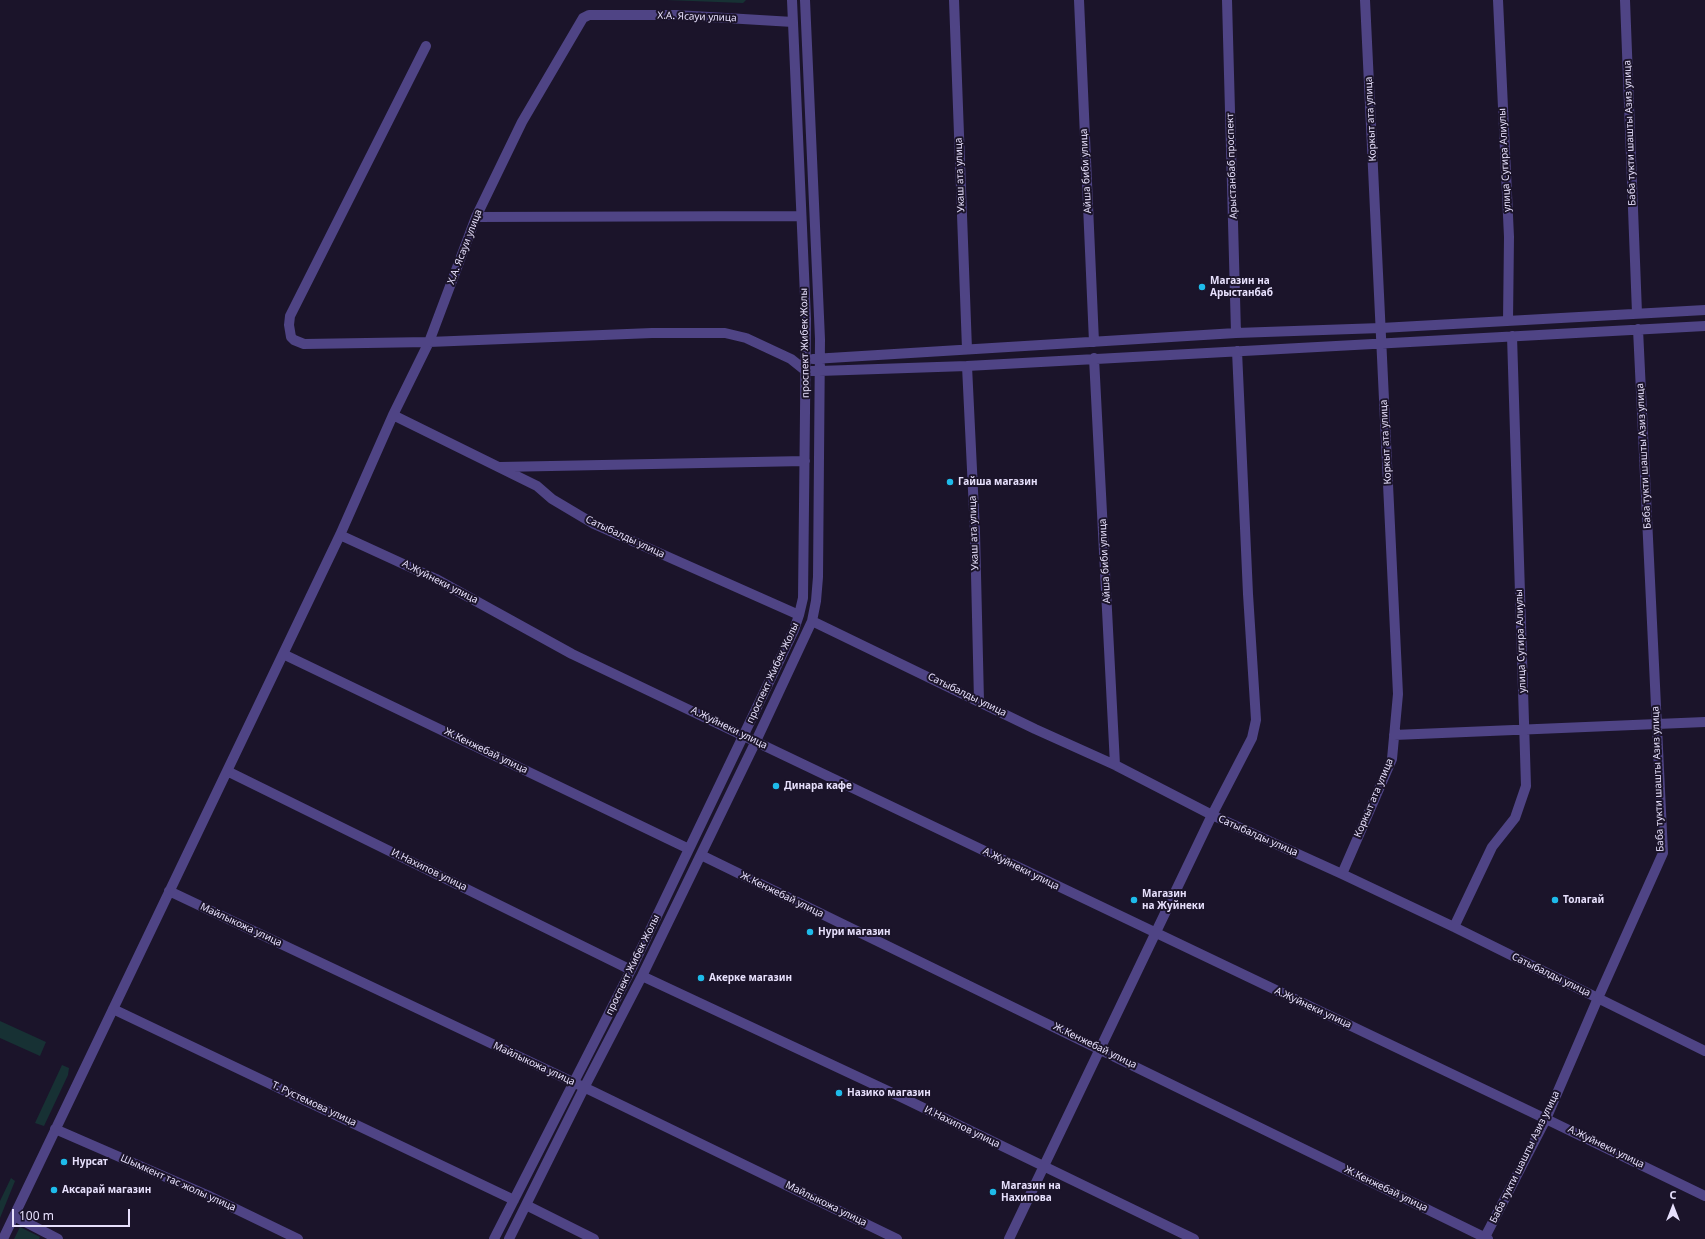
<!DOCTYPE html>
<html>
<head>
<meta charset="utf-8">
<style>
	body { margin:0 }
	#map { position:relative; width:1705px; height:1239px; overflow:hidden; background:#1b142a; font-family:"Noto Sans",sans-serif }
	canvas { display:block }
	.north { position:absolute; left:1653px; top:1187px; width:40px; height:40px; -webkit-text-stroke:3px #1b142a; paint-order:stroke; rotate:0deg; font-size:11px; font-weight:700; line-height:16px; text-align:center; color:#e7e0fc }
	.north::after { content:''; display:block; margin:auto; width:14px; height:18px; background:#e7e0fc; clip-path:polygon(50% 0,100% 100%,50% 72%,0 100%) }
	.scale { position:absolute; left:12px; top:1209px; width:118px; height:18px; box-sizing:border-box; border:2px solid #e7e0fc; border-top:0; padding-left:5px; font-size:12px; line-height:14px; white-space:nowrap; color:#e7e0fc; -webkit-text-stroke:3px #1b142a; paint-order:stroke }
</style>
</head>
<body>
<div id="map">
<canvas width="1705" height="1239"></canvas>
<div class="north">С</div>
<div class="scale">100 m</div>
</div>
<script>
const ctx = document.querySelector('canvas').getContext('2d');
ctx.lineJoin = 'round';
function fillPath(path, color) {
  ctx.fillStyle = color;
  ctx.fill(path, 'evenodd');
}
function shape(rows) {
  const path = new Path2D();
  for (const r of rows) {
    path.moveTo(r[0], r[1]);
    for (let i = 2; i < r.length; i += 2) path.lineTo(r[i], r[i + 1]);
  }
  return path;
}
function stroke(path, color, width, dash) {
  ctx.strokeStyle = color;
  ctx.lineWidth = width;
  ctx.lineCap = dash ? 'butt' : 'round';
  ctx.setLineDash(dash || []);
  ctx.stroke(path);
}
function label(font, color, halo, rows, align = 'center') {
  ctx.font = font + ' "Noto Sans",sans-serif';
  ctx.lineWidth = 4;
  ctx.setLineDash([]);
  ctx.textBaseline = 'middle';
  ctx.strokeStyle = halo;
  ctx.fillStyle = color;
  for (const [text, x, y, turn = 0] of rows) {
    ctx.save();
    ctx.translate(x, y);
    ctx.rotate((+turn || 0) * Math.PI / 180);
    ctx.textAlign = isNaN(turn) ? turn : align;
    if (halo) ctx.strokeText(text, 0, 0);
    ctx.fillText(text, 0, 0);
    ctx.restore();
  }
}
fillPath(shape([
	[666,0,746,0,743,3],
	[0,1021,46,1042,40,1056,0,1038],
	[62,1065,69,1068,68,1075,44,1126,35,1123],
	[11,1178,15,1181,0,1218,0,1201],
	[20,1227,40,1237,39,1239,14,1239]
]), '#173134');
stroke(shape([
	[954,0,967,349],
	[1079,0,1094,342],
	[1227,0,1236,333],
	[1498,0,1509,237,1508,321],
	[1625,0,1637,313],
	[793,22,676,15,589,15,583,18,522,122,476,217,429,342,652,333,725,333,746,338,791,359,806,371,819,371,967,366,1705,326],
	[476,217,801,216],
	[1094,358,1115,765],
	[813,359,1236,333,1381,328,1705,310],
	[967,366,975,532,979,701],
	[393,415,537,486,552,499,594,524,799,615],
	[500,467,805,461],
	[340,535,436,579,572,654,1546,1119,1705,1196],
	[812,621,1035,729,1115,765,1212,815,1342,874,1454,927,1705,1051],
	[283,654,689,849],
	[1394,735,1705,722],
	[227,771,631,970],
	[701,855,1488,1239],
	[1342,874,1392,759,1398,694,1365,0],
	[169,891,594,1092,897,1239],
	[1454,927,1492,847,1515,818,1526,786,1512,336],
	[642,976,903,1098,1194,1239],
	[113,1009,514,1200],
	[55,1129,207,1195,298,1239],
	[526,1205,594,1239],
	[14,1216,58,1239],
	[3,1239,340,535,393,415,429,342,304,344,294,340,291,337,289,325,290,316,426,46],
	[494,1239,631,970,794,630,799,615,803,598,806,319,792,0],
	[509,1239,584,1088,642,976,756,741,812,621,816,601,818,577,820,339,805,0],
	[1009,1239,1212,815,1252,738,1256,720,1248,594,1237,351],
	[1484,1239,1546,1119,1598,998,1663,853,1638,329]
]), '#4f4485', 10);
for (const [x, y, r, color] of [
	[1202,287,4,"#1ebbea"],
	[950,482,4,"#1ebbea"],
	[776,786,4,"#1ebbea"],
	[1134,900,4,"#1ebbea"],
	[1555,900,4,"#1ebbea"],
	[810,932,4,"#1ebbea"],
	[701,978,4,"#1ebbea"],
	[839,1093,4,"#1ebbea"],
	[64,1162,4,"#1ebbea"],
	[54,1190,4,"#1ebbea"],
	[993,1192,4,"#1ebbea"]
]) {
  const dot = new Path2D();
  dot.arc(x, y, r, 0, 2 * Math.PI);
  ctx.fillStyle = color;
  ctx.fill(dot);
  stroke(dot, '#1b142a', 1.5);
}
label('10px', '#e7e0fc', '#1b142a', [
	["Х.А. Ясауи улица",697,17,2],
	["Коркыт ата улица",1371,119,-93],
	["Баба тукти шашты Азиз улица",1630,133,-92],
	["улица Сугира Алиулы",1505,160,-93],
	["Арыстанбаб проспект",1232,166,-92],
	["Айша биби улица",1086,171,-93],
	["Укаш ата улица",960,175,-92],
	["Х.А. Ясауи улица",465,247,-69],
	["проспект Жибек Жолы",805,343,-91],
	["Коркыт ата улица",1386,442,-93],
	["Баба тукти шашты Азиз улица",1644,456,-93],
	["Укаш ата улица",974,533,-92],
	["Сатыбалды улица",625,537,25],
	["Айша биби улица",1105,561,-93],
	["А.Жуйнеки улица",440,582,27],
	["улица Сугира Алиулы",1521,641,-92],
	["проспект Жибек Жолы",773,673,-65],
	["Сатыбалды улица",967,695,26],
	["А.Жуйнеки улица",729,728,26],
	["Ж.Кенжебай улица",486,751,26],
	["Баба тукти шашты Азиз улица",1658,779,-92],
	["Коркыт ата улица",1374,798,-67],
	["Сатыбалды улица",1258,836,24],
	["А.Жуйнеки улица",1021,869,26],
	["И.Нахипов улица",429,870,26],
	["Ж.Кенжебай улица",782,895,26],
	["Майлыкожа улица",241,925,25],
	["проспект Жибек Жолы",633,965,-64],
	["Сатыбалды улица",1551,975,26],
	["А.Жуйнеки улица",1313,1008,25],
	["Ж.Кенжебай улица",1095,1046,26],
	["Майлыкожа улица",534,1064,25],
	["Т. Рустемова улица",314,1104,25],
	["И.Нахипов улица",962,1127,26],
	["А.Жуйнеки улица",1606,1147,26],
	["Баба тукти шашты Азиз улица",1525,1157,-64],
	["Шымкент тас жолы улица",178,1183,24],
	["Ж.Кенжебай улица",1386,1189,26],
	["Майлыкожа улица",826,1204,26]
]);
label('bold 10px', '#e7e0fc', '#1b142a', [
	["Магазин на",1210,281],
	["Арыстанбаб",1210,293],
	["Гайша магазин",958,482],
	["Динара кафе",784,786],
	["Магазин",1142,894],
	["на Жуйнеки",1142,906],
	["Толагай",1563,900],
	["Нури магазин",818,932],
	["Акерке магазин",709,978],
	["Назико магазин",847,1093],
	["Нурсат",72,1162],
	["Магазин на",1001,1186],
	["Нахипова",1001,1198],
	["Аксарай магазин",62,1190]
], 'left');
</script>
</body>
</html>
